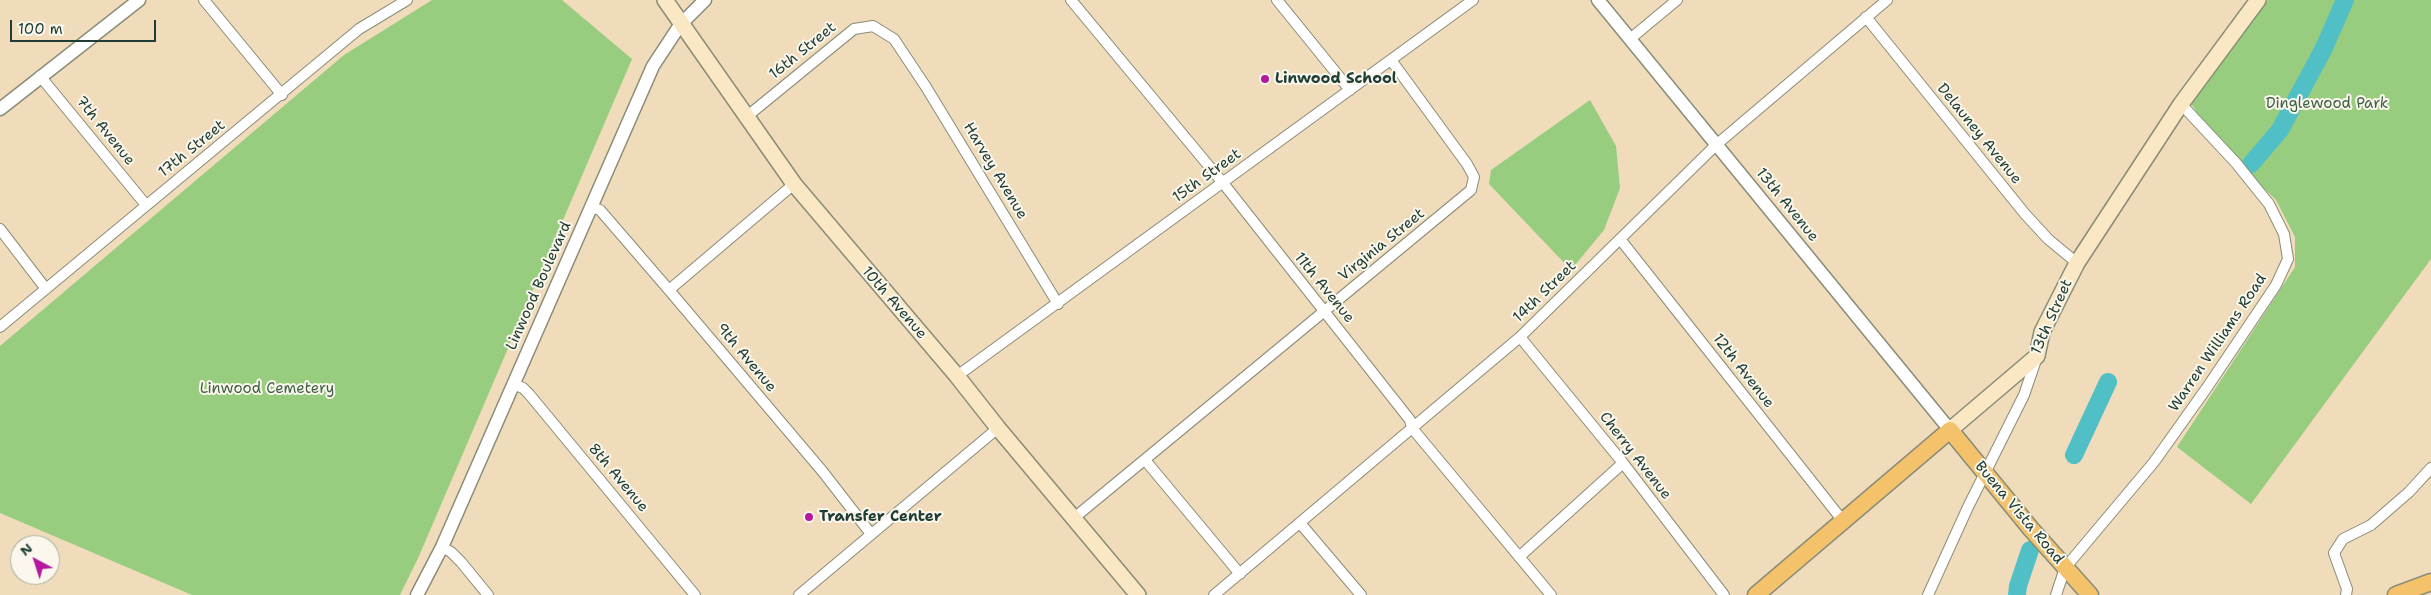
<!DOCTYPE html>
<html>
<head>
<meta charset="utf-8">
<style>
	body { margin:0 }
	#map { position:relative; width:2431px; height:595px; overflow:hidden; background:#f0dcbb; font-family:"Shantell Sans",sans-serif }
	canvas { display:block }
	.north { position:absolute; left:10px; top:535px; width:50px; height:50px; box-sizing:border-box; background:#fbf7ec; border:1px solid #a3ada2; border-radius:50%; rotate:320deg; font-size:14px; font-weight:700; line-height:20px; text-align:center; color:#1f3d34 }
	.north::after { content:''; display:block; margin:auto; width:18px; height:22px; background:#b5179e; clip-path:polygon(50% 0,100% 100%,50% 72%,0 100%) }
	.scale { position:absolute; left:10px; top:20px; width:146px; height:22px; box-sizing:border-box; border:2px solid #1f3d34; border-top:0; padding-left:6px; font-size:15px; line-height:18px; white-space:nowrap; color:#1f3d34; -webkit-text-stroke:4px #fbf7ec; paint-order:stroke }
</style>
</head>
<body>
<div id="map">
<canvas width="2431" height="595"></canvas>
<div class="north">N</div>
<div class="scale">100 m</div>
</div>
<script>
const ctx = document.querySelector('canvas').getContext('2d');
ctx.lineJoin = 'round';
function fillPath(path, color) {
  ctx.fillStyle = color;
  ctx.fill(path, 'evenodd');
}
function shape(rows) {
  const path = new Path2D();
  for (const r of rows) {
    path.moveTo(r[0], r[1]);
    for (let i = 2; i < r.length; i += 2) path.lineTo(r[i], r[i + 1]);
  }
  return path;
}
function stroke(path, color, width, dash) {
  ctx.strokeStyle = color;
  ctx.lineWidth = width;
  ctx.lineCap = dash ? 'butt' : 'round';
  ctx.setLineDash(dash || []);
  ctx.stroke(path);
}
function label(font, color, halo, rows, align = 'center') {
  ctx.font = font + ' "Shantell Sans",sans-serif';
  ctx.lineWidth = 4;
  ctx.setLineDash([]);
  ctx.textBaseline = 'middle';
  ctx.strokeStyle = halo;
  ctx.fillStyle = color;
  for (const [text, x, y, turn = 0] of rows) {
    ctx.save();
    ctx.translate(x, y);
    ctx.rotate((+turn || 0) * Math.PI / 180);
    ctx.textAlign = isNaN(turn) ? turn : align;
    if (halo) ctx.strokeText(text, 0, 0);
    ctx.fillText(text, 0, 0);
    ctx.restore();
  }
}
fillPath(shape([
	[432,0,562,0,632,59,419,556,400,595,192,595,0,513,0,346,344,55],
	[2268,0,2431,0,2431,259,2251,504,2177,447,2295,267,2295,237,2276,200,2217,143,2190,102],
	[1590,100,1616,146,1620,188,1604,230,1571,270,1489,184,1491,170]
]), '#98cd7f');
stroke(shape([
	[2251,164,2280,130,2324,48,2345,0],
	[2074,455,2108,382],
	[2017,595,2018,586,2030,550]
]), '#51bfc6', 18);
const minor = shape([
	[204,0,282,95],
	[1071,0,1223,183,1410,420,1412,428,1551,595],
	[1277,0,1350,90],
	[1866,17,2025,214,2048,239,2077,263],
	[1630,39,1677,0],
	[40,76,146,205],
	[745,118,854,29,873,26,894,39,926,87,1058,304],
	[592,207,600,210,669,290,823,472,871,534],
	[0,229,46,289],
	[1620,239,1843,521],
	[669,290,794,184],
	[0,327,359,29,407,0],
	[1520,337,1623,463,1724,595],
	[957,376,1473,0],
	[513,384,523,388,529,394,695,595],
	[1145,460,1240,574],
	[1074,518,1471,190,1474,177,1467,164,1391,60],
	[1300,523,1361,595],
	[442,547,451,552,461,562,488,595],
	[1519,557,1623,463],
	[799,595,998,428],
	[1214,595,1520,337,1716,145,1887,0],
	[1928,595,1968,507,2024,395,2037,357],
	[2056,595,2065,568,2154,462,2206,389,2276,285,2288,259,2284,234,2269,204,2236,163,2181,104],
	[2346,595,2347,589,2334,553,2343,539,2371,525,2409,492,2431,468]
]);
const tertiary = shape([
	[1598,0,1950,430],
	[0,109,139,0],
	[417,595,442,547,653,66,680,25,705,0]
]);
const secondary = shape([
	[665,0,794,184,957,376,998,428,1138,595],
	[1950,430,2037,356,2042,332,2077,263,2181,104,2258,0]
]);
const primary = shape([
	[1756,595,1950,430,2031,529,2090,595],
	[2396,595,2431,582]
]);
stroke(minor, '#888c78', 12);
stroke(tertiary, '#888c78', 15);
stroke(secondary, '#888c78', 18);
stroke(primary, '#888c78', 19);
stroke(minor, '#fff', 10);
stroke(tertiary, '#fff', 12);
stroke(secondary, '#fae7c3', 15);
stroke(primary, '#f3c26a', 16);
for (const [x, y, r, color] of [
	[1265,79,5,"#b5179e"],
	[809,517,5,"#b5179e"]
]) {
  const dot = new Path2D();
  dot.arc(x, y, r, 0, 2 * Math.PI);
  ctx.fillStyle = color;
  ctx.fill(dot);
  stroke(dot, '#fbf7ec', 2);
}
label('15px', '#1f3d34', '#fbf7ec', [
	["16th Street",803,51,-39],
	["7th Avenue",105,131,51],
	["Delauney Avenue",1979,134,51],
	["17th Street",192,149,-39],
	["Harvey Avenue",995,171,59],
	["15th Street",1207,176,-36],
	["13th Avenue",1787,205,51],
	["Virginia Street",1382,245,-39],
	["Linwood Boulevard",539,286,-66],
	["11th Avenue",1324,288,51],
	["14th Street",1545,292,-44],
	["10th Avenue",894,303,49],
	["13th Street",2052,317,-66],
	["Warren Williams Road",2218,343,-56],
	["9th Avenue",746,358,50],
	["12th Avenue",1743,371,52],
	["Cherry Avenue",1635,456,52],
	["8th Avenue",618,478,50],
	["Buena Vista Road",2019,513,50]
]);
label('bold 15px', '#1f3d34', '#fbf7ec', [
	["Linwood School",1275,79],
	["Transfer Center",819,517]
], 'left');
label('15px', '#3d6147', '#fbf7ec', [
	["Dinglewood Park",2327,104],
	["Linwood Cemetery",267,389]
]);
</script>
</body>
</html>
